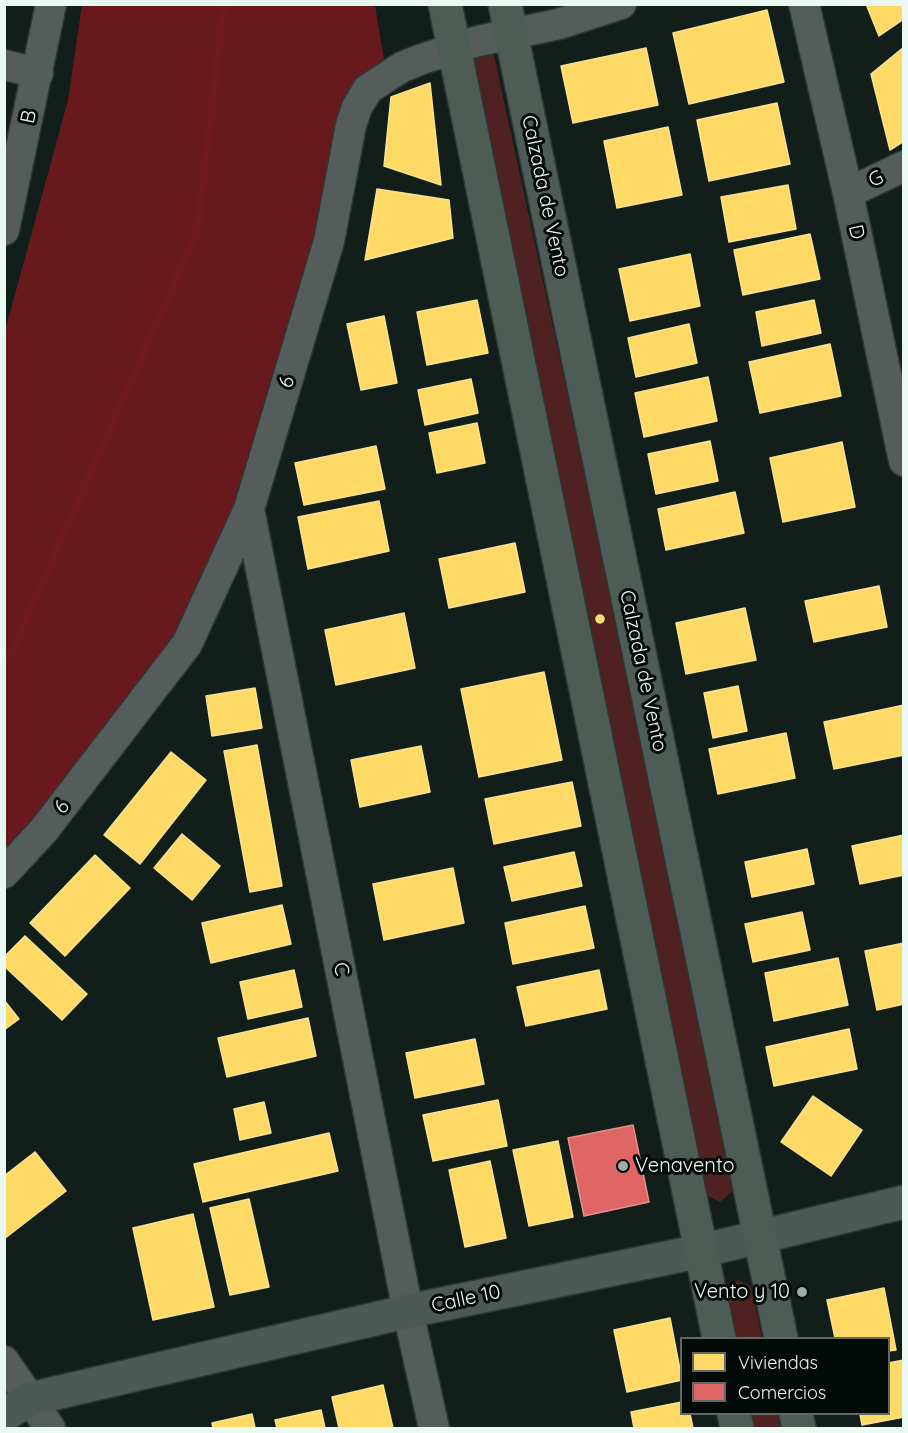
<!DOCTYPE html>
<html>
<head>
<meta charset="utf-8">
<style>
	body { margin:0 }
	#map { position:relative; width:908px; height:1433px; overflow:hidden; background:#121e19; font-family:Quicksand,sans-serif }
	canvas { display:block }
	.frame { position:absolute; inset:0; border:6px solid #ebf9f3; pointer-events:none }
	.legend { position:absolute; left:680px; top:1337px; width:210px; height:78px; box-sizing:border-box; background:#030a07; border:2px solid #606a65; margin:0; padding:8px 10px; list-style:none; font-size:18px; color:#ebf9f3 }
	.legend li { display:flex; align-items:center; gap:12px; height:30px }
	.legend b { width:30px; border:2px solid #606a65 }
</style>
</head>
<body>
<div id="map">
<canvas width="908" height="1433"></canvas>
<div class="frame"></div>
<ul class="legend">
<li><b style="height:16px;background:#ffd966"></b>Viviendas</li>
<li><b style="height:16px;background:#e06666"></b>Comercios</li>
</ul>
</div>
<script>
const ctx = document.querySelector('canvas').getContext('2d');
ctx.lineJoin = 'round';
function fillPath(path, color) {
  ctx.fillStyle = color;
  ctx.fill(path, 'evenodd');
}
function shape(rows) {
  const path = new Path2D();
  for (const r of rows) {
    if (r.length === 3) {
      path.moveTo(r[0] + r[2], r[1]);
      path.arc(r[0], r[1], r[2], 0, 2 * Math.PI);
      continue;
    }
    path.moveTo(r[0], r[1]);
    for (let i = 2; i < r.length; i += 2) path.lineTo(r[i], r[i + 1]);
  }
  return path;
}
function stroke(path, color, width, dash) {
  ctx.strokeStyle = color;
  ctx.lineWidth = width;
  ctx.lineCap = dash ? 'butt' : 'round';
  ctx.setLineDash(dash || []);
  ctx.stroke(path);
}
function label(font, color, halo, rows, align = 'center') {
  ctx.font = font + ' Quicksand,sans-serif';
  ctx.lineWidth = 6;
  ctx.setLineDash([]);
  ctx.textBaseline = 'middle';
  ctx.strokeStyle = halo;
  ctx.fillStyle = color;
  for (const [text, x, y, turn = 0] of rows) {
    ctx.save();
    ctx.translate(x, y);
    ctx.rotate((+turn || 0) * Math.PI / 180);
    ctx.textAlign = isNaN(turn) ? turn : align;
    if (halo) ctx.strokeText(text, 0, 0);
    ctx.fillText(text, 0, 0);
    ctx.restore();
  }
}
fillPath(shape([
	[487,53,494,55,625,660,721,1126,733,1191,720,1202,704,1194,469,59],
	[738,1280,751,1286,762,1338,733,1338,724,1297,727,1285],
	[748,1414,779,1414,782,1428,751,1428]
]), '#4f2121');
fillPath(shape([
	[82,5,375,5,388,85,369,119,332,264,257,529,5,878,5,331,68,100]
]), '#68191d');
const homes = shape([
	[866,4,904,4,904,19,879,36,866,4],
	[767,10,784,82,689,104,673,33,767,10],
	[904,47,904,141,890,150,871,74,904,47],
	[646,48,658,105,573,123,561,66,646,48],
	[430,83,441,185,384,166,391,97,430,83],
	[777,103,790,164,709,181,697,120,777,103],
	[668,127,682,195,617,208,604,141,668,127],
	[788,185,796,229,729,242,721,197,788,185],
	[377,189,449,200,453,238,365,260,377,189],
	[810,234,820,279,743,295,734,250,810,234],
	[690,254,700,306,630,321,619,269,690,254],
	[477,300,488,353,427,365,417,312,477,300],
	[814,300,821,333,762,346,756,312,814,300],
	[384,316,397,383,361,390,347,324,384,316],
	[689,324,697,363,636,377,628,338,689,324],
	[830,344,841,396,760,413,749,362,830,344],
	[708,377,717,421,644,437,635,393,708,377],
	[471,379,478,413,425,425,418,390,471,379],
	[477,423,485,463,437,473,429,433,477,423],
	[710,441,718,481,656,494,648,454,710,441],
	[842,442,855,507,783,522,770,458,842,442],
	[376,446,385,489,304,505,295,463,376,446],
	[735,492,744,533,666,550,658,509,735,492],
	[379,501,389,551,308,569,298,517,379,501],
	[515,543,525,592,449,608,439,559,515,543],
	[879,586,887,627,814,642,805,601,879,586],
	[745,608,756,660,686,674,676,623,745,608],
	[404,613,415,668,336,685,325,630,404,613],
	[600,619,4],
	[544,672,562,760,479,777,461,689,544,672],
	[738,686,747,731,713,738,704,693,738,686],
	[255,688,262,728,212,736,206,696,255,688],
	[904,705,904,755,834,769,824,722,904,705],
	[786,733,795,778,718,794,709,749,786,733],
	[257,745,282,886,250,892,224,751,257,745],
	[421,746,430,792,360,807,351,760,421,746],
	[171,752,206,780,140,864,104,835,171,752],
	[572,782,581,826,494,844,485,799,572,782],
	[182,834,220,866,192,900,154,868,182,834],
	[904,835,904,875,860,884,852,846,904,835],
	[807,849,814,884,752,897,745,862,807,849],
	[574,852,582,886,512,901,504,867,574,852],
	[95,855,130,888,65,956,30,923,95,855],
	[453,868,464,923,384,940,373,884,453,868],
	[282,905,291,944,211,963,202,923,282,905],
	[585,906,594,948,513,964,505,923,585,906],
	[802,912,810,950,753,962,745,924,802,912],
	[25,936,87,994,62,1020,4,966,4,957,25,936],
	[904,943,904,1004,877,1010,865,951,904,943],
	[838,958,848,1005,774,1021,765,973,838,958],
	[294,970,302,1007,248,1019,240,982,294,970],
	[599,970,607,1009,526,1026,517,987,599,970],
	[4,1000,19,1019,4,1030,4,1000],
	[308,1018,316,1056,227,1077,218,1038,308,1018],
	[849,1029,857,1069,774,1086,766,1047,849,1029],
	[475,1039,484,1084,415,1098,406,1053,475,1039],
	[813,1096,862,1130,831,1176,781,1142,813,1096],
	[498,1100,507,1146,433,1161,423,1115,498,1100],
	[264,1102,271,1133,240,1140,234,1109,264,1102],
	[329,1133,338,1171,203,1202,194,1164,329,1133],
	[558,1141,573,1217,529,1226,513,1150,558,1141],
	[35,1152,66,1191,4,1239,4,1176,35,1152],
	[490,1161,506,1238,465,1247,449,1170,490,1161],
	[249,1199,269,1287,230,1295,210,1208,249,1199],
	[193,1214,214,1307,153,1320,133,1228,193,1214],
	[884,1288,896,1350,888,1351,888,1338,835,1338,827,1300,884,1288],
	[670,1318,682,1380,627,1392,614,1330,670,1318],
	[904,1360,904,1417,862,1425,860,1414,888,1414,888,1363,904,1360],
	[383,1385,393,1428,339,1428,332,1397,383,1385],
	[682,1402,682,1414,690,1414,693,1428,634,1428,631,1412,682,1402],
	[321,1410,325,1428,277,1428,275,1420,321,1410],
	[252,1414,255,1428,213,1428,212,1423,252,1414]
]);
fillPath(homes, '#ffd966');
stroke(homes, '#f9e390', 1.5);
const shops = shape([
	[633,1125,649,1202,584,1216,568,1138,633,1125]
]);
fillPath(shops, '#e06666');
stroke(shops, '#e39290', 1.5);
stroke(shape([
	[4,657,12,651,197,232,224,4]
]), '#6e191e', 8);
const street = shape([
	[804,4,848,193,904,461],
	[4,65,38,73],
	[848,193,904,166],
	[4,230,51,4],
	[249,509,409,1316,434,1428],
	[4,873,44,830,187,644,249,509,329,241,351,125,357,107,368,89,402,67,422,59,478,41,559,24,621,4],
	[4,1361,50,1428]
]);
const secondary = shape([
	[4,1415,30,1399,409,1311,701,1251,904,1202]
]);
const primary = shape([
	[445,4,719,1338],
	[505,4,781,1338],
	[734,1414,737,1428],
	[796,1414,799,1428]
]);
stroke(street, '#2e3733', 33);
stroke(secondary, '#2e3733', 36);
stroke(primary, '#2e3733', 36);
stroke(street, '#545d5a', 30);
stroke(secondary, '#4c5954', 33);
stroke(primary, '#4e5c56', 33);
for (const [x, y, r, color] of [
	[623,1166,6,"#9faca7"],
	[802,1292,6,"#9faca7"]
]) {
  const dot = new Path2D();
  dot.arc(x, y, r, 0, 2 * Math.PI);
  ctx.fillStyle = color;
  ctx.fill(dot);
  stroke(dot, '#030a07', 2);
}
label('20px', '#ebf9f3', '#030a07', [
	["B",29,117,-78],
	["G",876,179,-26],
	["Calzada de Vento",545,196,78],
	["D",856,232,78],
	["6",287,382,-73],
	["Calzada de Vento",643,671,78],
	["6",62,807,-52],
	["C",341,969,79],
	["Calle 10",466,1299,-12]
]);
label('20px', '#ebf9f3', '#030a07', [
	["Venavento",635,1166],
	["Vento y 10",790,1292,"right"]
], 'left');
</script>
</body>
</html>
